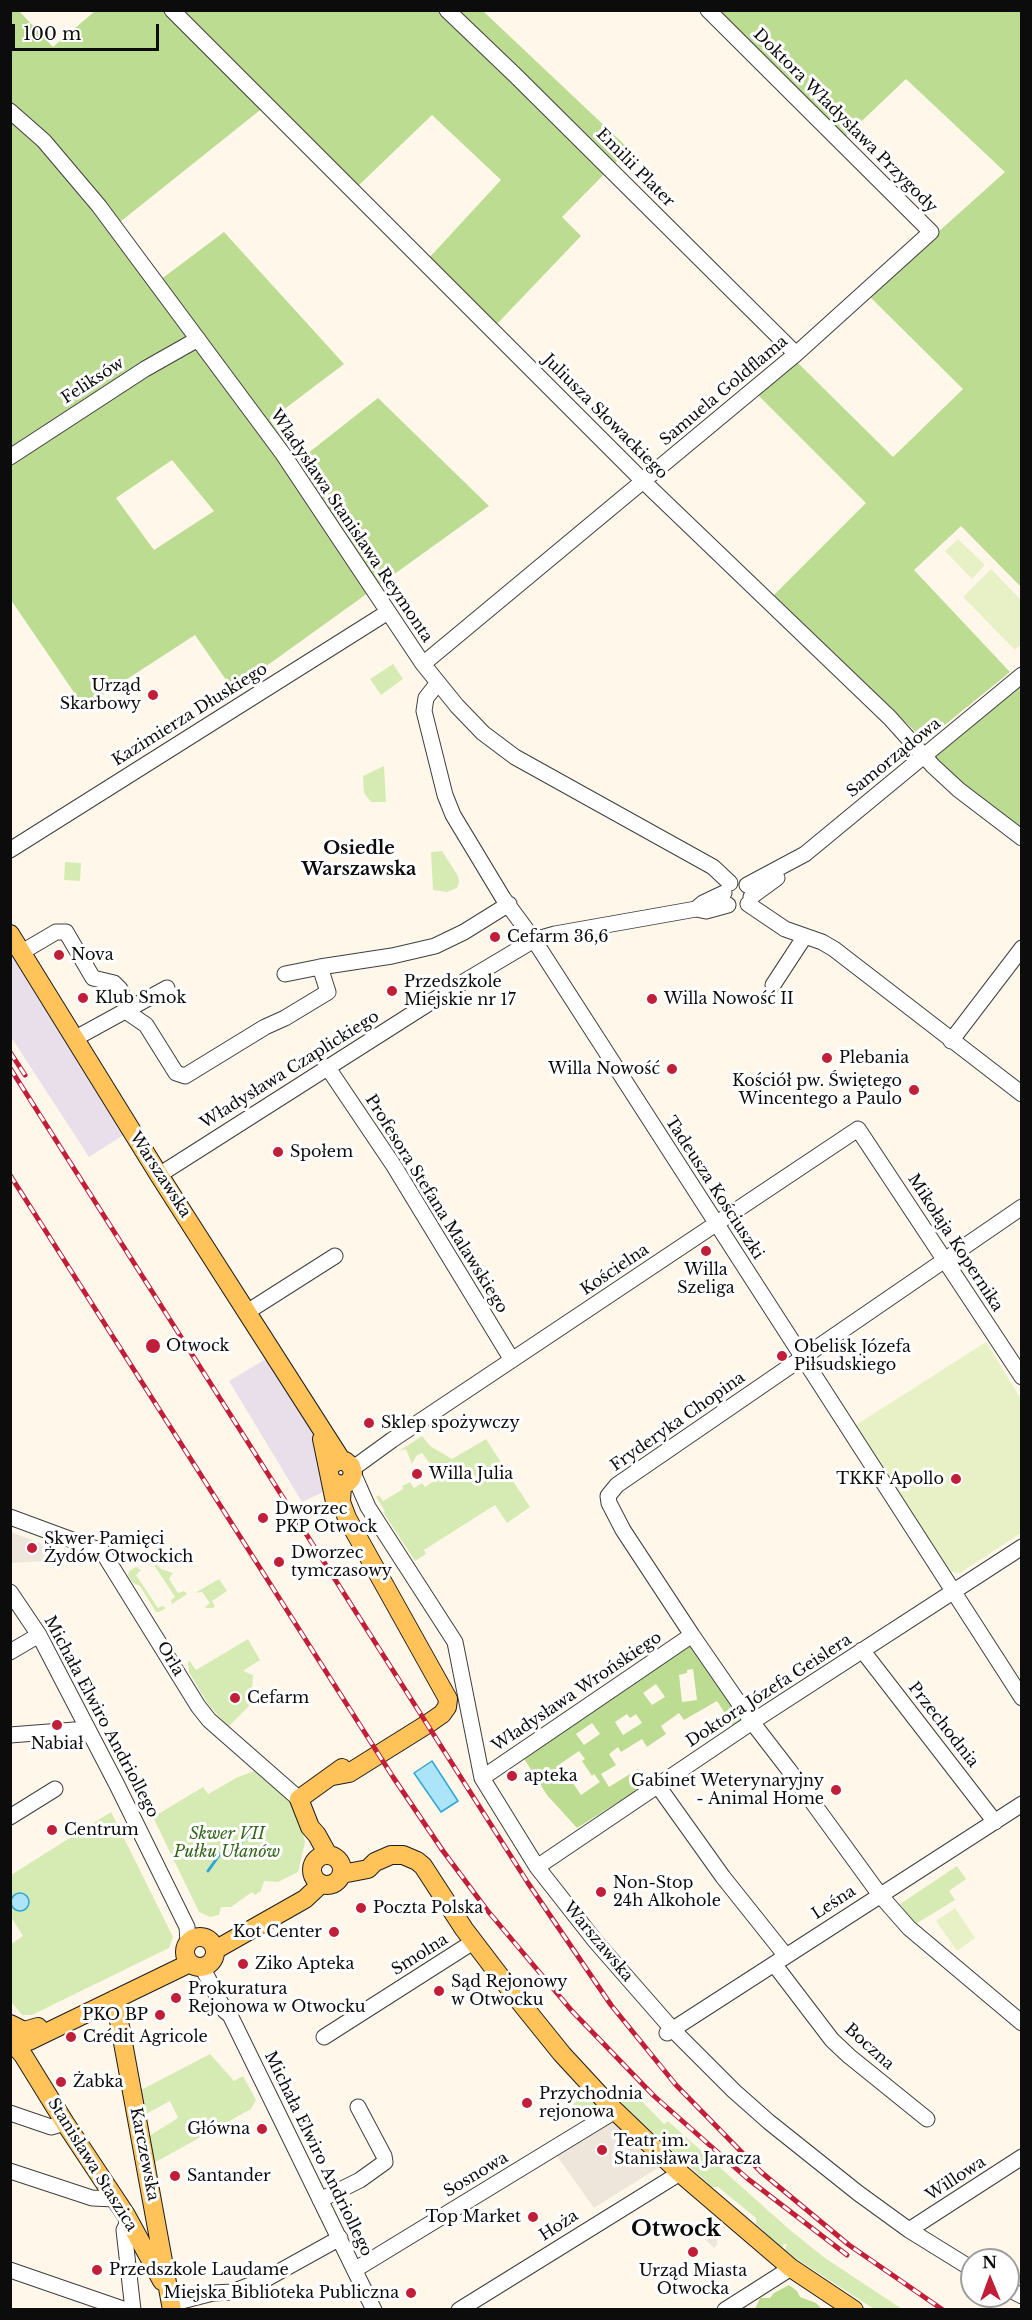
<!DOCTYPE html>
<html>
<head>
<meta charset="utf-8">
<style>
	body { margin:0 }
	#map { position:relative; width:1032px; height:2320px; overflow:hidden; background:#fff8ea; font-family:"Libre Baskerville",serif }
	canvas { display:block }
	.frame { position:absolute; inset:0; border:12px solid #0c0c0c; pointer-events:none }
	.north { position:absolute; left:960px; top:2248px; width:60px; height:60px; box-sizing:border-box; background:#fff; border:2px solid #9e9e9e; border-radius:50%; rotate:359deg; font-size:16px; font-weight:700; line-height:24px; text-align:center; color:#0c0c0c }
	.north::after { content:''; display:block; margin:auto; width:21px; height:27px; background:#c11e3a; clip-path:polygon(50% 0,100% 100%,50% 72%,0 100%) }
	.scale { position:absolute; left:12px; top:24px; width:147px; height:27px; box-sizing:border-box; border:3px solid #0c0c0c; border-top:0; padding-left:8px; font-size:18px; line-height:21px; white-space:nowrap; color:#0c0c0c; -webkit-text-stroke:4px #fff; paint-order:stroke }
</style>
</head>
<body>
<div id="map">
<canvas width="1032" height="2320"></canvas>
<div class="frame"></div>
<div class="north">N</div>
<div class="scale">100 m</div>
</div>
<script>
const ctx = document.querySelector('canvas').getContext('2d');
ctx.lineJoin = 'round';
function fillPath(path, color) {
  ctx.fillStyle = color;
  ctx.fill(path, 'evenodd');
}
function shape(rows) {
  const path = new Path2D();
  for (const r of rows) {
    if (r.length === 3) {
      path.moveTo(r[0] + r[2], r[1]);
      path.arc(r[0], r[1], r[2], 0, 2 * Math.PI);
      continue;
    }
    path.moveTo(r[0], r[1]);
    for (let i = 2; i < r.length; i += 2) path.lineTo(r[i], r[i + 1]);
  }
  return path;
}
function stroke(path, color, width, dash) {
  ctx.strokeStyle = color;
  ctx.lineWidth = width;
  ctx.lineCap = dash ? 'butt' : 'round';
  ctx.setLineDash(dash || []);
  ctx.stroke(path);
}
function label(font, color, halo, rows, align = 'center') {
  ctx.font = font + ' "Libre Baskerville",serif';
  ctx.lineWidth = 6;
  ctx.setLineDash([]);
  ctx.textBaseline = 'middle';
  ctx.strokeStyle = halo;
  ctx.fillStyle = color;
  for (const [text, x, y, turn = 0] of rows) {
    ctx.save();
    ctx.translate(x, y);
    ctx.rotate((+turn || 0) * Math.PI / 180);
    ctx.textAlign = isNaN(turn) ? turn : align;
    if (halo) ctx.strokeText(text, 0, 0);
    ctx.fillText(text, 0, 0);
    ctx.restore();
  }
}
fillPath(shape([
	[10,941,125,1134,89,1157,11,1037],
	[269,1357,315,1430,323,1492,302,1502,229,1381]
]), '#e8dfeb');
fillPath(shape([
	[393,664,403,679,381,695,370,679],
	[384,766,386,802,371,802,364,793,363,776],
	[442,851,458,876,459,882,457,888,447,892,433,890,431,852],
	[65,862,81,863,80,881,64,880],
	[422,1436,430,1446,452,1459,486,1439,530,1507,507,1523,495,1505,424,1550,426,1554,415,1561,383,1512,385,1511,376,1497,379,1495,383,1501,403,1489,402,1486,410,1482,414,1488,422,1483,425,1487,435,1480,428,1469,432,1466,422,1453,416,1456,412,1464,406,1449,399,1451],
	[147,1560,153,1560,161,1569,173,1573,169,1579,178,1593,184,1591,187,1594,172,1604,171,1600,175,1597,152,1562,146,1564],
	[136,1567,141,1570,136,1575,158,1608,162,1606,166,1608,159,1612,156,1612,140,1586,133,1583,128,1576,129,1571],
	[219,1579,227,1591,212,1601,215,1606,213,1608,206,1608,205,1607,210,1603,202,1592,195,1593],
	[248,1639,260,1660,243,1671,253,1675,251,1704,228,1727,208,1704,189,1672,188,1663,189,1660,196,1670],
	[254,1771,289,1801,297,1813,305,1842,298,1872,278,1882,264,1881,261,1891,255,1895,252,1892,231,1907,221,1907,219,1915,210,1917,199,1912,153,1817,203,1787,208,1794,236,1778],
	[111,1812,173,1937,169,1948,32,2015,22,2015,11,2002,11,1944,23,1936,11,1917,11,1875],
	[957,1866,966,1879,949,1891,955,1900,914,1925,900,1904],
	[210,2054,234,2081,243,2076,256,2100,251,2109,154,2163,149,2136,178,2118,170,2101,146,2114,141,2090],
	[581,2087,602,2111,591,2118,583,2117,573,2104,580,2099,576,2089],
	[627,2088,630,2089,664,2124,668,2121,790,2230,825,2258,902,2309,874,2309,798,2260,785,2250,787,2244,784,2244,782,2247,773,2240,756,2224,756,2218,718,2187,712,2187,623,2105,620,2095]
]), '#d6ebb3');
fillPath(shape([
	[14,11,19,11,53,47,95,11,483,11,629,149,562,217,581,236,495,326,428,259,501,180,432,115,356,188,269,103,115,226,160,280,224,232,344,364,270,420,298,461,378,398,489,506,233,690,195,635,84,707,11,600,10,14],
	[172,460,214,511,154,550,116,498],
	[717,11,1021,11,1021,587,961,526,914,570,1010,672,925,741,774,595,866,503,757,394,796,361,893,457,963,389,868,295,1005,172,906,79,845,137],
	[1021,686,1021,834,934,758],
	[688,1644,692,1646,743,1720,733,1726,717,1701,684,1720,679,1713,661,1726,666,1734,647,1747,642,1739,621,1752,618,1747,609,1754,616,1765,601,1774,609,1787,638,1769,647,1784,577,1828,547,1795,523,1757,624,1691,623,1690],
	[693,1669,697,1700,682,1702,679,1675,687,1673,687,1670],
	[656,1684,665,1697,652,1705,643,1693],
	[627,1714,630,1718,636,1714,642,1723,623,1735,615,1722],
	[592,1723,600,1734,584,1745,576,1734],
	[579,1751,585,1759,582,1761,592,1776,594,1774,600,1782,581,1795,560,1764],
	[789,2285,797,2291,800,2297,816,2303,822,2309,755,2309,760,2298,770,2298,774,2293]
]), '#bcdc91');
fillPath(shape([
	[958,539,985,565,972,579,945,551],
	[991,569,1021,600,1021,644,1015,650,963,597],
	[986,1342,1021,1399,1021,1533,960,1573,950,1572,856,1425],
	[955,1908,975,1938,957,1951,936,1921]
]), '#e7f1c5');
fillPath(shape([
	[11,1532,71,1555,83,1559,11,1563],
	[608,2115,661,2166,594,2208,552,2149],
	[702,2227,714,2231,718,2244,714,2248,696,2231]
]), '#eee6da');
const water = shape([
	[432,1761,458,1801,441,1812,414,1773,432,1761],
	[20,1902,9]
]);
fillPath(water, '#ace5f9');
stroke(water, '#30a6d3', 1.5);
stroke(shape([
	[236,1848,239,1847,243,1839,262,1829],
	[208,1871,220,1854,233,1849]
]), '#30a6d3', 3);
const minor = shape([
	[172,10,644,482,890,718,933,766,959,790,1022,838],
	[447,10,516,76,796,354],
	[10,111,44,141,99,206,283,454,423,664,457,706,483,733,515,757,713,867,730,883],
	[10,457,145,369,198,339],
	[423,664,796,354,931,232,708,10],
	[437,684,426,698,424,711,445,795,453,815,503,898,534,940,1022,1698],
	[10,850,388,612],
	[747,885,805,854,1022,675],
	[751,897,777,878],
	[748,904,785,929,822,942,834,949,1022,1094],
	[696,909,703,903,724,893],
	[22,952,56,932,66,932,93,978,114,983,120,989,130,1014,146,1025,176,1073,185,1076,265,1027,285,1018,328,992,320,967,392,956,435,946,464,932,509,904],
	[285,974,320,967],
	[773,985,805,936],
	[74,1039,167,988],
	[951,1041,1022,948],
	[328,1068,394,1166,512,1360],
	[159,1175,445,993,534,940,555,934,696,909,706,911,728,905],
	[1022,1207,617,1485,608,1496,609,1503,623,1530,692,1635,752,1722,789,1770,880,1895,909,1928,1022,2023],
	[247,1312,335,1256],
	[352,1469,392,1440,858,1129,1022,1377],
	[353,1473,368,1507,455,1642,482,1778,537,1867,596,1942,673,2030,734,2091,769,2122,858,2193,909,2230,972,2269],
	[10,1517,102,1551,198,1706,209,1720,299,1799],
	[10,1592,39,1635,117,1785,187,1927,188,1942],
	[862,1650,995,1822],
	[10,1652,39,1635],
	[10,1735,87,1729],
	[482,1778,692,1635],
	[658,1786,723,1877,786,1956],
	[10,1817,55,1789],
	[537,1867,752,1722,1022,1547],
	[774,1964,832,2040,849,2056,927,2119],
	[202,1967,225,2011,230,2015,374,2310],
	[667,2033,1022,1804],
	[324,2037,473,1942],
	[10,2113,51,2127,65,2123],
	[10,2171,92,2198,115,2199],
	[320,2200,360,2180,385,2162,384,2156,358,2107],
	[129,2221,124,2230,133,2310],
	[909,2230,1022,2157],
	[356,2269,615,2111],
	[10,2270,126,2310],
	[1008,2289,1022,2296],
	[170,2304,213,2293,232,2292,266,2279,340,2238],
	[459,2310,680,2173],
	[725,2310,791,2268]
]);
const major = shape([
	[10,934,159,1175,342,1461],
	[322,1439,335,1502],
	[332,1481,339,1485,346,1484,351,1479,353,1473,351,1466,345,1461,337,1461,333,1464],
	[333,1776,349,1773,429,1723,442,1714,447,1707,448,1699,347,1518,341,1502,342,1485],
	[327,1870,15],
	[328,1855,317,1835,310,1827,299,1799,342,1768],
	[342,1874,368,1869,375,1862,391,1855,403,1855,417,1861,423,1866,464,1929,512,1992,562,2054,610,2106,680,2173,791,2268,854,2310],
	[200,1952,15],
	[215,1950,305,1899,321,1884],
	[115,1999,172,2310],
	[10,2024,24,2031,38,2027],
	[10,2040,23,2055,65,2123,126,2215,162,2281],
	[12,2040,29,2041,190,1963]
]);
stroke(minor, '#3f3f3f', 17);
stroke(major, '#1d1d1d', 20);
stroke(minor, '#fff', 15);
stroke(major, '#ffc35a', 18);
const rail = shape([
	[10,1052,25,1075],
	[10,1068,528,1883,611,2005,676,2085,761,2172,849,2245,943,2310],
	[10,1175,393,1777,443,1851,487,1910,572,2011,654,2096,748,2179,847,2255]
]);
stroke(rail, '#c11e3a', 5);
stroke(rail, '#fff', 3, [9]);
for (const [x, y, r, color] of [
	[153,695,6,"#c11e3a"],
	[495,937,6,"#c11e3a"],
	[59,955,6,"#c11e3a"],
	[392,991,6,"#c11e3a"],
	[83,998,6,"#c11e3a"],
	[652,999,6,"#c11e3a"],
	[827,1058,6,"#c11e3a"],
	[672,1069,6,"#c11e3a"],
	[914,1090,6,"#c11e3a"],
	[278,1152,6,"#c11e3a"],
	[706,1251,6,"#c11e3a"],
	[153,1346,8,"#c11e3a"],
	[782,1356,6,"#c11e3a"],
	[369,1423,6,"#c11e3a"],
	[417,1474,6,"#c11e3a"],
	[956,1479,6,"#c11e3a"],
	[263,1518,6,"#c11e3a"],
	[32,1548,6,"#c11e3a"],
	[279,1562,6,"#c11e3a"],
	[235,1698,6,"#c11e3a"],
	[57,1725,6,"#c11e3a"],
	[512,1776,6,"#c11e3a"],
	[836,1790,6,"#c11e3a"],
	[52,1830,6,"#c11e3a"],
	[601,1892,6,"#c11e3a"],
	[361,1908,6,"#c11e3a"],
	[334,1932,6,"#c11e3a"],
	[243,1964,6,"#c11e3a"],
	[439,1991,6,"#c11e3a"],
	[176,1998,6,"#c11e3a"],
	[160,2015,6,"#c11e3a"],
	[71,2037,6,"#c11e3a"],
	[61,2082,6,"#c11e3a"],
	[527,2103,6,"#c11e3a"],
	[262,2129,6,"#c11e3a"],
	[602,2150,6,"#c11e3a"],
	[175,2176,6,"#c11e3a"],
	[533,2217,6,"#c11e3a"],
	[693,2252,6,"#c11e3a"],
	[97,2270,6,"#c11e3a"],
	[411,2293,6,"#c11e3a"]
]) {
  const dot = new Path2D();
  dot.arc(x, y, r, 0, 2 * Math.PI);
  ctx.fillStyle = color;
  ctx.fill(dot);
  stroke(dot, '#fff', 2);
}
label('16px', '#0c0c0c', '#fff', [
	["Doktora Władysława Przygody",845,121,45],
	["Emilii Plater",635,168,45],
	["Feliksów",93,381,-33],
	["Samuela Goldflama",724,391,-40],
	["Juliusza Słowackiego",605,417,45],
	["Władysława Stanisława Reymonta",351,526,56],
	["Kazimierza Dłuskiego",190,715,-32],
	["Samorządowa",894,758,-39],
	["Władysława Czaplickiego",290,1070,-32],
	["Warszawska",160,1175,57],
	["Tadeusza Kościuszki",714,1188,57],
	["Profesora Stefana Malawskiego",436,1204,58],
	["Mikołaja Kopernika",955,1243,57],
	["Kościelna",615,1270,-34],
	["Fryderyka Chopina",678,1422,-35],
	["Orla",170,1659,59],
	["Doktora Józefa Geislera",769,1691,-33],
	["Władysława Wrońskiego",577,1692,-34],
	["Michała Elwiro Andriollego",101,1717,62],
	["Przechodnia",943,1725,52],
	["Leśna",834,1903,-33],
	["Warszawska",598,1942,50],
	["Smolna",420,1955,-32],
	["Boczna",869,2047,42],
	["Karczewska",144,2154,79],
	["Michała Elwiro Andriollego",318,2154,64],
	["Stanisława Staszica",92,2165,58],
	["Sosnowa",476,2175,-31],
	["Willowa",956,2179,-33],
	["Hoża",559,2226,-33]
]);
label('16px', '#0c0c0c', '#fff', [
	["Urząd",141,686,"right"],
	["Skarbowy",141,704,"right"],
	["Cefarm 36,6",507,937],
	["Nova",71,955],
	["Przedszkole",404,982],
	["Miejskie nr 17",404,1000],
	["Klub Smok",95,998],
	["Willa Nowość II",664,999],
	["Plebania",839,1058],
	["Willa Nowość",660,1069,"right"],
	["Kościół pw. Świętego",902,1081,"right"],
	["Wincentego a Paulo",902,1099,"right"],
	["Społem",290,1152],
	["Willa",706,1270,"center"],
	["Szeliga",706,1288,"center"],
	["Otwock",166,1346],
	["Obelisk Józefa",794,1347],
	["Piłsudskiego",794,1365],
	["Sklep spożywczy",381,1423],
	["Willa Julia",429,1474],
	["TKKF Apollo",944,1479,"right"],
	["Dworzec",275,1509],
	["PKP Otwock",275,1527],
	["Skwer Pamięci",44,1539],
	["Żydów Otwockich",44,1557],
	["Dworzec",291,1553],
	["tymczasowy",291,1571],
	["Cefarm",247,1698],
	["Nabiał",57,1744,"center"],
	["apteka",524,1776],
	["Gabinet Weterynaryjny",824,1781,"right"],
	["- Animal Home",824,1799,"right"],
	["Centrum",64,1830],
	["Non-Stop",613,1883],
	["24h Alkohole",613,1901],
	["Poczta Polska",373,1908],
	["Kot Center",322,1932,"right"],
	["Ziko Apteka",255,1964],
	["Sąd Rejonowy",451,1982],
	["w Otwocku",451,2000],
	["Prokuratura",188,1989],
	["Rejonowa w Otwocku",188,2007],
	["PKO BP",148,2015,"right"],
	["Crédit Agricole",83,2037],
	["Żabka",73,2082],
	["Przychodnia",539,2094],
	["rejonowa",539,2112],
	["Główna",250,2129,"right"],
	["Teatr im.",614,2141],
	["Stanisława Jaracza",614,2159],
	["Santander",187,2176],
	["Top Market",521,2217,"right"],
	["Przedszkole Laudame",109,2270],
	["Urząd Miasta",693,2271,"center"],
	["Otwocka",693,2289,"center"],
	["Miejska Biblioteka Publiczna",399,2293,"right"]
], 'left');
label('italic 16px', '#33651a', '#fff', [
	["Skwer VII",227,1834],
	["Pułku Ułanów",227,1852]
]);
label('bold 18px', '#0c0c0c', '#fff', [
	["Osiedle",359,849],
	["Warszawska",359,870]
]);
label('bold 22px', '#0c0c0c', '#fff', [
	["Otwock",676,2230]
]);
</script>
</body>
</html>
